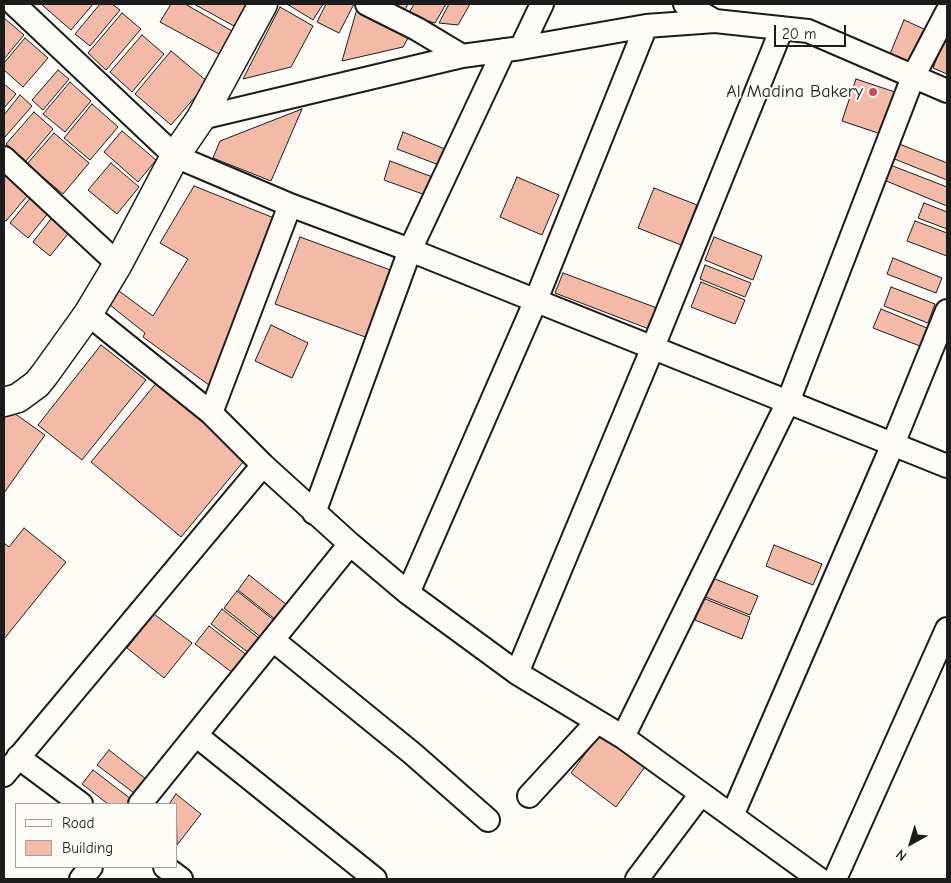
<!DOCTYPE html>
<html>
<head>
<meta charset="utf-8">
<style>
	body { margin:0 }
	#map { position:relative; width:951px; height:883px; overflow:hidden; background:#fdfcf7; font-family:"Comic Neue",sans-serif }
	canvas { display:block }
	.frame { position:absolute; inset:0; border:5px solid #1c1c1c; pointer-events:none }
	.legend { position:absolute; left:15px; top:803px; width:162px; height:65px; box-sizing:border-box; background:#fdfcf7; border:1px solid #a3a29f; margin:0; padding:6px 9px; list-style:none; font-size:15px; color:#1c1c1c }
	.legend li { display:flex; align-items:center; gap:10px; height:25px }
	.legend b { width:25px; border:1px solid #a3a29f }
	.north { position:absolute; left:886px; top:818px; width:50px; height:50px; -webkit-text-stroke:4px #fdfcf7; paint-order:stroke; rotate:219deg; font-size:14px; font-weight:700; line-height:20px; text-align:center; color:#1c1c1c }
	.north::after { content:''; display:block; margin:auto; width:18px; height:22px; background:#1c1c1c; clip-path:polygon(50% 0,100% 100%,50% 72%,0 100%) }
	.scale { position:absolute; left:774px; top:25px; width:72px; height:22px; box-sizing:border-box; border:2px solid #1c1c1c; border-top:0; padding-left:6px; font-size:15px; line-height:18px; white-space:nowrap; color:#1c1c1c; -webkit-text-stroke:4px #fdfcf7; paint-order:stroke }
</style>
</head>
<body>
<div id="map">
<canvas width="951" height="883"></canvas>
<div class="frame"></div>
<ul class="legend">
<li><b style="height:6px;background:#fdfcf7"></b>Road</li>
<li><b style="height:14px;background:#f3bba7"></b>Building</li>
</ul>
<div class="north">N</div>
<div class="scale">20 m</div>
</div>
<script>
const ctx = document.querySelector('canvas').getContext('2d');
ctx.lineJoin = 'round';
function fillPath(path, color) {
  ctx.fillStyle = color;
  ctx.fill(path, 'evenodd');
}
function shape(rows) {
  const path = new Path2D();
  for (const r of rows) {
    path.moveTo(r[0], r[1]);
    for (let i = 2; i < r.length; i += 2) path.lineTo(r[i], r[i + 1]);
  }
  return path;
}
function stroke(path, color, width, dash) {
  ctx.strokeStyle = color;
  ctx.lineWidth = width;
  ctx.lineCap = dash ? 'butt' : 'round';
  ctx.setLineDash(dash || []);
  ctx.stroke(path);
}
function label(font, color, halo, rows, align = 'center') {
  ctx.font = font + ' "Comic Neue",sans-serif';
  ctx.lineWidth = 4;
  ctx.setLineDash([]);
  ctx.textBaseline = 'middle';
  ctx.strokeStyle = halo;
  ctx.fillStyle = color;
  for (const [text, x, y, turn = 0] of rows) {
    ctx.save();
    ctx.translate(x, y);
    ctx.rotate((+turn || 0) * Math.PI / 180);
    ctx.textAlign = isNaN(turn) ? turn : align;
    if (halo) ctx.strokeText(text, 0, 0);
    ctx.fillText(text, 0, 0);
    ctx.restore();
  }
}
const building = shape([
	[41,4,93,4,71,30,41,4],
	[100,4,112,4,120,10,90,46,75,34,100,4],
	[171,4,185,4,232,31,219,54,160,22,171,4],
	[194,4,246,4,234,26,194,4],
	[287,4,323,4,313,20,287,4],
	[326,4,354,4,339,33,317,22,326,4],
	[391,4,408,4,404,11,391,4],
	[414,4,446,4,435,23,408,15,414,4],
	[449,4,470,4,458,25,439,23,449,4],
	[280,7,313,26,291,67,243,79,280,7],
	[357,9,412,31,403,47,342,61,357,9],
	[122,13,141,29,106,70,88,53,122,13],
	[4,18,24,35,4,59,4,18],
	[904,20,924,29,908,61,890,54,904,20],
	[947,32,947,74,933,68,947,32],
	[142,35,164,54,132,92,110,72,142,35],
	[25,38,48,58,23,87,4,70,4,63,25,38],
	[171,51,208,82,171,125,135,94,171,51],
	[58,70,69,79,43,110,32,100,58,70],
	[856,79,901,94,887,136,842,121,856,79],
	[70,82,91,101,65,132,43,114,70,82],
	[4,84,16,94,4,108,4,84],
	[20,95,32,106,5,137,4,136,4,115,20,95],
	[92,104,118,127,90,160,64,138,92,104],
	[302,109,271,181,213,158,220,141,302,109],
	[34,112,53,129,26,161,6,144,34,112],
	[122,131,156,160,138,182,104,152,122,131],
	[403,132,445,149,439,165,397,149,403,132],
	[54,133,89,163,63,194,27,164,54,133],
	[897,143,947,163,947,180,892,158,897,143],
	[390,161,435,178,428,196,384,180,390,161],
	[111,163,139,187,117,214,88,190,111,163],
	[885,163,947,187,947,206,879,178,885,163],
	[4,164,33,189,6,221,4,220,4,164],
	[517,177,559,195,542,235,500,217,517,177],
	[194,186,279,220,213,388,143,337,145,333,110,305,119,291,153,316,188,259,160,243,194,186],
	[654,188,697,205,681,245,638,228,654,188],
	[32,196,50,211,28,238,10,223,32,196],
	[924,203,947,212,947,229,918,218,924,203],
	[54,215,72,229,50,256,33,242,54,215],
	[915,221,947,233,947,256,907,241,915,221],
	[300,237,393,271,368,338,275,304,300,237],
	[714,237,762,256,753,280,705,260,714,237],
	[893,258,942,278,936,293,887,274,893,258],
	[705,265,751,283,745,297,700,279,705,265],
	[563,273,657,308,649,329,555,293,563,273],
	[701,282,745,300,735,324,691,307,701,282],
	[891,287,935,304,928,323,884,306,891,287],
	[881,309,927,328,920,346,873,328,881,309],
	[271,325,308,343,292,378,255,361,271,325],
	[101,345,146,380,82,460,38,425,101,345],
	[163,375,243,462,181,537,91,462,163,375],
	[4,406,45,435,4,493,4,406],
	[24,528,66,562,4,639,4,543,9,547,24,528],
	[774,545,822,564,813,585,766,566,774,545],
	[249,575,287,605,276,620,238,590,249,575],
	[710,577,758,596,750,615,703,596,710,577],
	[237,591,275,621,262,638,224,608,237,591],
	[703,598,750,617,742,639,695,620,703,598],
	[222,609,261,640,250,654,211,624,222,609],
	[154,614,192,643,164,678,127,648,154,614],
	[209,626,248,656,234,674,195,644,209,626],
	[603,730,647,764,616,807,571,773,603,730],
	[109,750,146,779,134,793,97,765,109,750],
	[93,770,131,799,127,804,108,804,82,784,93,770],
	[176,794,201,814,177,845,176,804,169,804,176,794]
]);
fillPath(building, '#f3bba7');
stroke(building, '#1c1c1c', 1);
const street = shape([
	[14,4,175,156,290,205,410,250,947,466],
	[367,4,417,29,462,56],
	[685,4,715,21],
	[521,48,542,4],
	[201,118,462,56,521,48,646,26,715,21,808,31,947,91],
	[4,158,118,264],
	[88,314,211,413,263,465,350,544,140,804],
	[211,413,290,205],
	[314,513,410,250,504,50],
	[350,544,408,593,517,673,623,737,819,879],
	[408,593,536,300,646,26],
	[273,640,413,754,488,820],
	[517,673,653,347,782,28],
	[197,736,375,879],
	[623,737,788,402,913,77,947,12],
	[18,757,81,804],
	[4,775,263,465],
	[529,796,597,722],
	[732,816,893,444,947,311],
	[165,867,181,879],
	[81,879,91,867],
	[637,879,701,794],
	[835,879,947,629]
]);
const secondary = shape([
	[4,402,18,398,37,384,45,374,88,314,118,264,175,156,201,118,263,4]
]);
stroke(street, '#1c1c1c', 26);
stroke(secondary, '#1c1c1c', 31);
stroke(street, '#fdfcf7', 22);
stroke(secondary, '#fdfcf7', 28);
for (const [x, y, r, color] of [
	[873,92,5,"#d1495b"]
]) {
  const dot = new Path2D();
  dot.arc(x, y, r, 0, 2 * Math.PI);
  ctx.fillStyle = color;
  ctx.fill(dot);
  stroke(dot, '#fdfcf7', 2);
}
label('18px', '#1c1c1c', '#fdfcf7', [
	["Al Madina Bakery",863,92]
], 'right');
</script>
</body>
</html>
